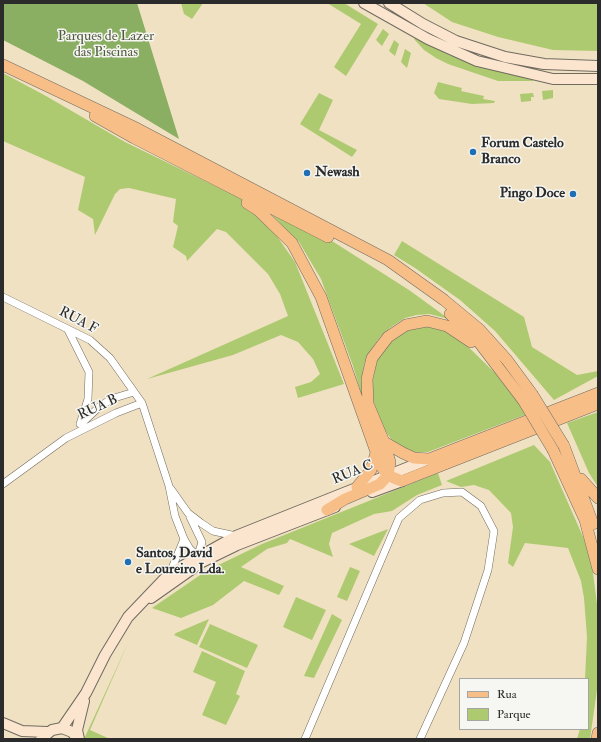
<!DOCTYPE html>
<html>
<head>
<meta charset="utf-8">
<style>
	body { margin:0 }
	#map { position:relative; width:601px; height:742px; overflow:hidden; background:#f0e1c3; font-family:"IM FELL Double Pica",serif }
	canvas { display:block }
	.frame { position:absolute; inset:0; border:4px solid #2b2b2b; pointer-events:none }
	.legend { position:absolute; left:459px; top:678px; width:130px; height:52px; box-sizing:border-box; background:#f6f6f2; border:1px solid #a5a5a2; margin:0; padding:5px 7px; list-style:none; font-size:12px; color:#2b2b2b }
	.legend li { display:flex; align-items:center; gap:8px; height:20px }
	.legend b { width:20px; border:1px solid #a5a5a2 }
</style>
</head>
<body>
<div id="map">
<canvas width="601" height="742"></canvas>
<div class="frame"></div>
<ul class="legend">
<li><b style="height:5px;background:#f7be88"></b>Rua</li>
<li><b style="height:11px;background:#aeca70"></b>Parque</li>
</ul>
</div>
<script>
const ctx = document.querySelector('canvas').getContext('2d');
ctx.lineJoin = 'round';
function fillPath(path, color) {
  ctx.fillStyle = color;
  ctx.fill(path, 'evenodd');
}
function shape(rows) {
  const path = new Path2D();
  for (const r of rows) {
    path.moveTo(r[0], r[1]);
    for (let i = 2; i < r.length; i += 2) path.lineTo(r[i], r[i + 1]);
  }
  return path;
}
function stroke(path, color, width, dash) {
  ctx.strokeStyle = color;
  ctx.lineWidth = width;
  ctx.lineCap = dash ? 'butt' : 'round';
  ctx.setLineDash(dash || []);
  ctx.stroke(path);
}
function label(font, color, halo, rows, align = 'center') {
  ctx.font = font + ' "IM FELL Double Pica",serif';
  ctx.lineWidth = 3;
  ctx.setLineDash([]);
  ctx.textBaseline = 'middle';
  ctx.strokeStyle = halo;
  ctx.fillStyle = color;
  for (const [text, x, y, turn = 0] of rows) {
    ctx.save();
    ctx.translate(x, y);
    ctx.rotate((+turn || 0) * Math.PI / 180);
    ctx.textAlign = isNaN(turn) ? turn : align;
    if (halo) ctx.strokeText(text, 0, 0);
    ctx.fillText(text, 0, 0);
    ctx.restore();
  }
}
fillPath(shape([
	[181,3,203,3,192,19,184,14],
	[327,3,344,3,378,24,346,76,334,67,361,24],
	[423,3,598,3,598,51,553,50,498,37,452,22],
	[383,29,389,34,382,46,376,40],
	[415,37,449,55,500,72,533,78,533,81,498,81,448,64,436,58,424,50,414,39],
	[394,40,399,44,395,56,389,51],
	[405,49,411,53,407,68,401,62],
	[3,73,46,96,125,142,244,200,276,235,295,262,344,384,298,398,295,387,311,382,320,374,313,359,298,342,281,335,233,355,147,379,288,316,280,294,268,274,226,232,217,229,187,261,186,256,173,247,178,226,173,222,176,199,129,188,120,189,115,194,95,235,93,219,78,210,85,177,3,141],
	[438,82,462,88,461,91,484,96,483,99,495,101,494,103,472,104,439,99,434,93],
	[553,90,553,98,543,100,542,91],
	[319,93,333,100,319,130,357,150,352,157,300,124],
	[533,93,534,97,531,97,531,101,521,102,520,94],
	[270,213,321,234,409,290,449,319,429,314,417,315,405,318,391,327,380,337,370,351,364,364,362,396,353,366,321,279,299,242],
	[402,241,524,317,532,347,577,375,598,371,598,376,554,400,495,331,460,300,415,268,394,255],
	[406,325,447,326,495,373,527,414,428,452,415,452,403,448,391,439,384,429,375,407,372,395,373,380,378,357,388,337],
	[598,412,598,487,589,473,567,423],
	[534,445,550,462,584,539,592,565,598,612,598,683,590,739,577,739,580,729,588,729,588,679,585,679,587,637,584,598,581,581,568,548,525,543,513,567,508,563,513,527,511,513,489,490,474,485,461,487,446,481],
	[438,473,442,485,417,495,392,511,374,514,332,533,329,544,333,557,290,539,287,543,267,549,241,567,284,586,279,595,244,581,213,605,181,618,152,608,206,571,262,544],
	[388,529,374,556,349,544],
	[350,567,360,571,347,601,337,597],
	[296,597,326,610,312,640,283,627],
	[332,614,342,620,314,678,304,676],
	[209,619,197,645,174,635,176,633],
	[210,624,258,645,247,668,199,647],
	[128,643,90,730,110,739,84,739],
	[202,651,245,671,236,694,240,696,226,725,202,715,216,682,193,672]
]), '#aeca70');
fillPath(shape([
	[3,3,137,3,179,139,83,81,3,40]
]), '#8aae62');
const street = shape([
	[3,297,90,340,110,358,142,403,169,486,175,516,184,539,170,573],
	[68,330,89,372,88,399,80,424],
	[81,424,98,408,111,399,134,392],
	[3,484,66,438,116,413,142,403],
	[171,489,188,513,201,523,213,531,236,536],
	[190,517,202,542,198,555],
	[184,539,190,549,200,558],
	[305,739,399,518,420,500,443,493,462,492,481,506,494,531,488,570,464,643,420,739]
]);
const secondary = shape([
	[364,3,428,39,477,61,553,79,598,79],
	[389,3,423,24,456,41,505,57,544,64,598,66],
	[372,492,402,481],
	[151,598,202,562,237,545,335,507],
	[3,723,22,731,47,732],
	[62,728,86,693,105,655,128,617,170,573,236,536,429,459],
	[41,739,52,730,62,728,72,732,78,739],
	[79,739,77,730,84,701]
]);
const primary = shape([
	[3,65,138,129,388,260,444,300,479,329,507,360,532,394],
	[95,116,134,138,328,237],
	[247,203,258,210,292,243,321,297,381,466,388,475,394,478,402,481,598,404],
	[450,314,475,337,523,400],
	[384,442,403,453,414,458,429,459,598,393],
	[564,446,593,524],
	[553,450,585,520,598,569],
	[581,479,598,498],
	[357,487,371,470,376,453],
	[327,510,345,499,380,484,388,475,390,462,384,442,368,404,367,379,372,358,388,337,406,325,427,321,447,326,471,342],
	[597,739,598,733]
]);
stroke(street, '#706b60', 8);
stroke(secondary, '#706b60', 12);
stroke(primary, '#706b60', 12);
stroke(street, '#fff', 7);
stroke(secondary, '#fce5cf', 10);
stroke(primary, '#f7be88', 11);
const primaryBridge = shape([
	[532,394,564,446],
	[523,400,553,450]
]);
stroke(primaryBridge, '#706b60', 12, []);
stroke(primaryBridge, '#f7be88', 11);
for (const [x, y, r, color] of [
	[473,152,4,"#1f6fb2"],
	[307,173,4,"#1f6fb2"],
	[573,194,4,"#1f6fb2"],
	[128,562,4,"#1f6fb2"]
]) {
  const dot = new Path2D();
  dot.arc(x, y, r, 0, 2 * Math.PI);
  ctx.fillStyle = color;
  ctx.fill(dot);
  stroke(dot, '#f6f6f2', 1.5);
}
label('14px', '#525b40', '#f6f6f2', [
	["Parques de Lazer",106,37],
	["das Piscinas",106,53]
]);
label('bold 14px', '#2b2b2b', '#f6f6f2', [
	["Forum Castelo",481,144],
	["Branco",481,160],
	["Newash",315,173],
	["Pingo Doce",565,194,"right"],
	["Santos, David",136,554],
	["e Loureiro Lda.",136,570]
], 'left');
label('14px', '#2b2b2b', '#f6f6f2', [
	["RUA F",78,321,28],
	["RUA B",98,408,-25],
	["RUA C",353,473,-22]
]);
</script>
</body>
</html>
